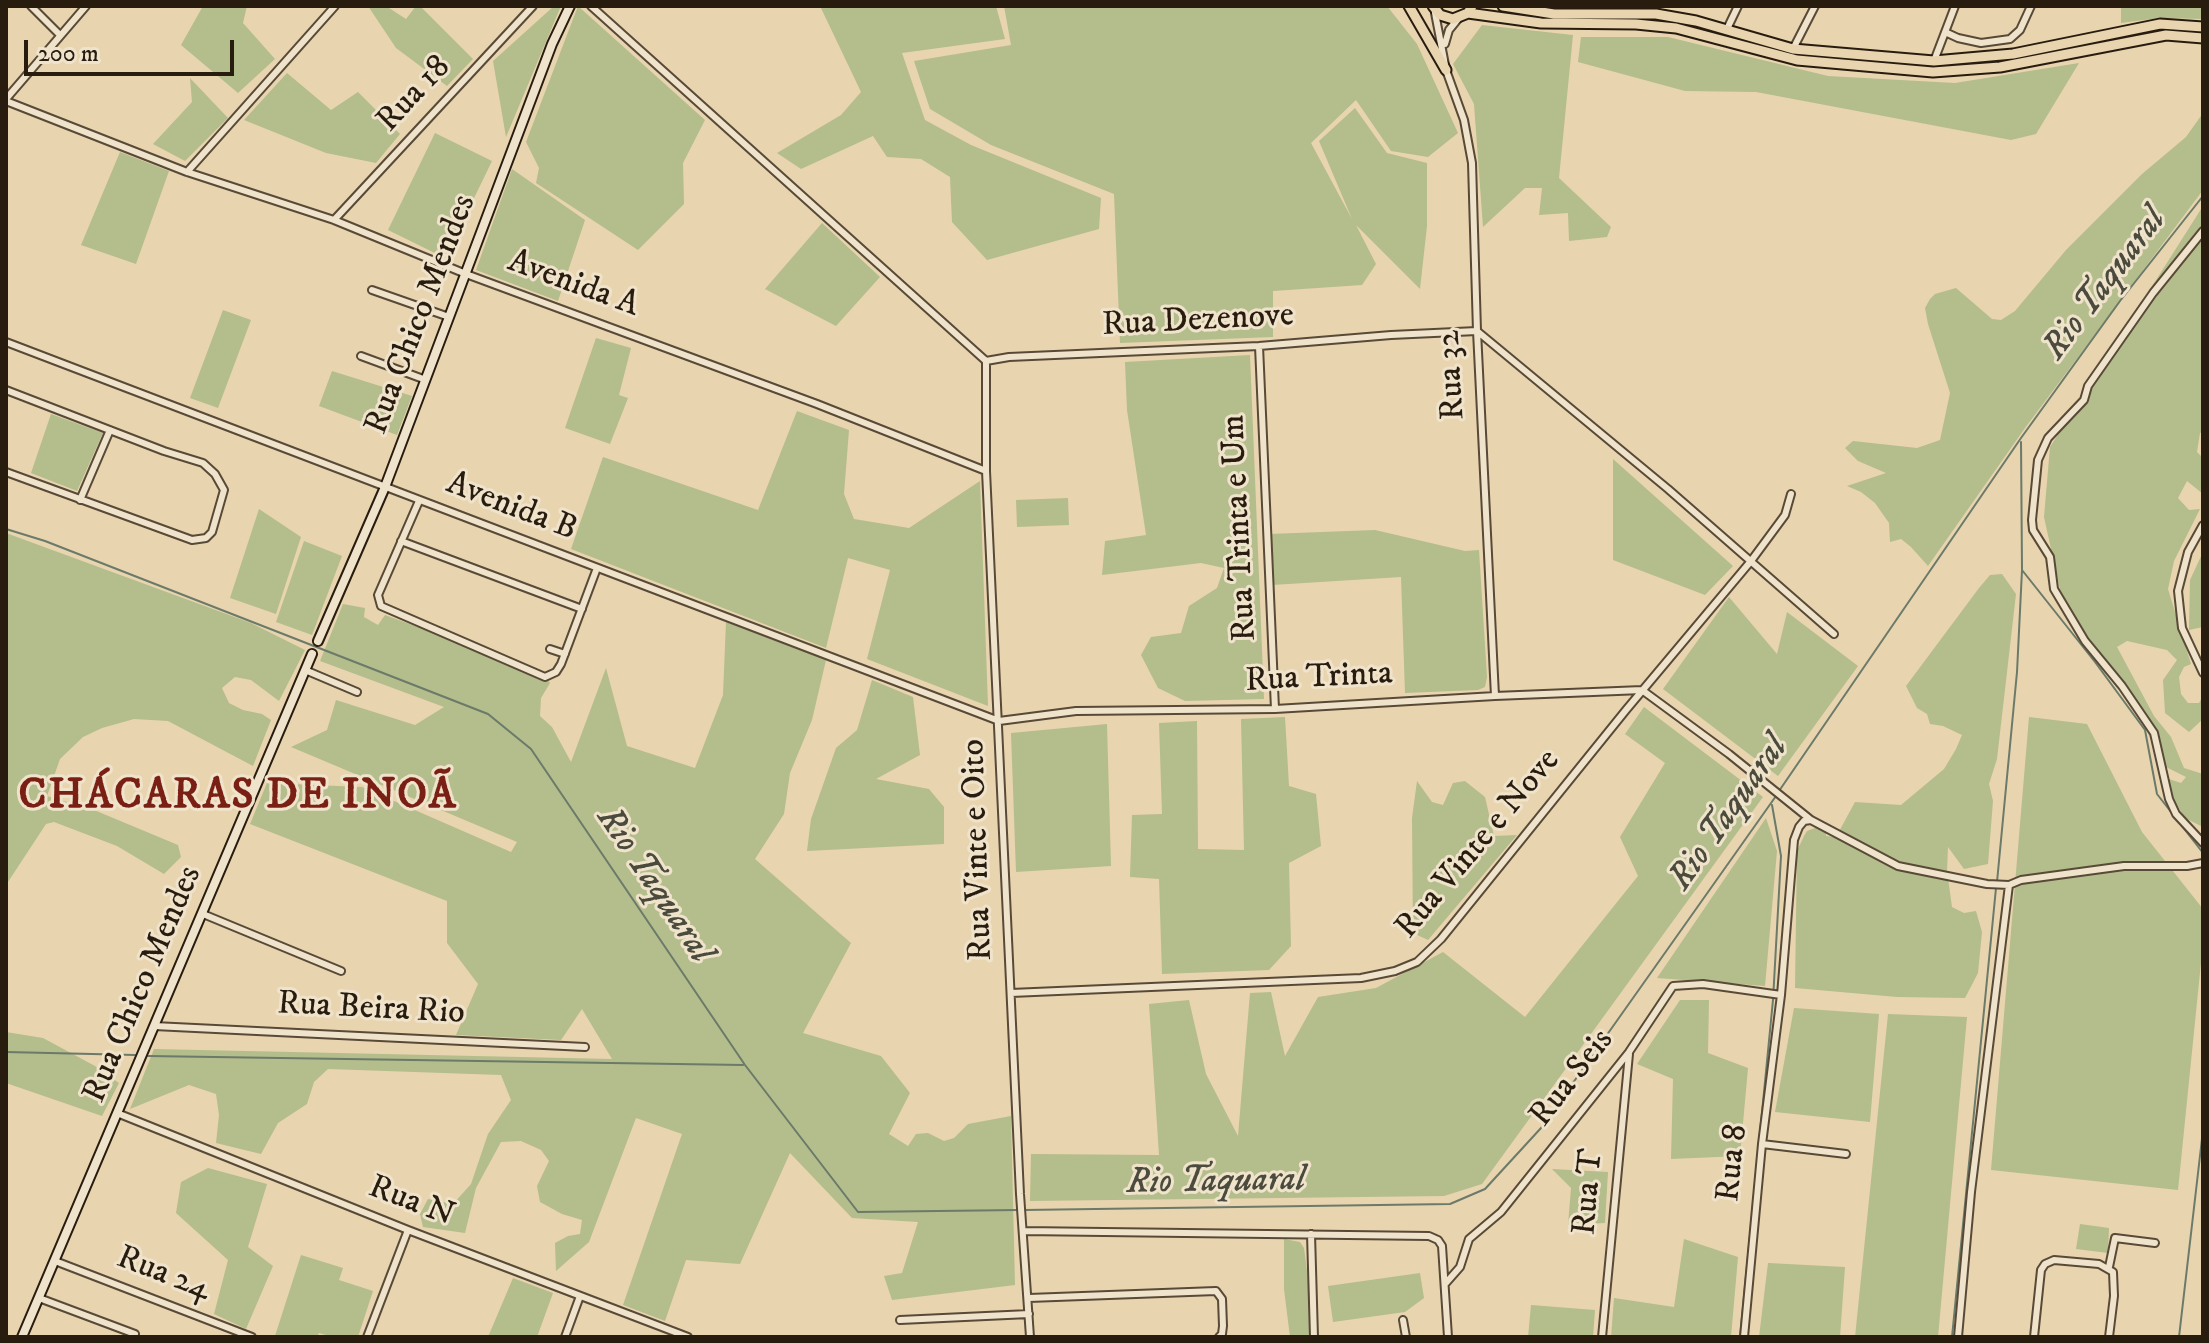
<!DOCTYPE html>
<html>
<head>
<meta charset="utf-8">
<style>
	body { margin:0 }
	#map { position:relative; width:2209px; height:1343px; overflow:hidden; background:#e8d4af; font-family:"IM FELL DW Pica",serif }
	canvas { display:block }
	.frame { position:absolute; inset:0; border:8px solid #281c0f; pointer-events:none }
	.scale { position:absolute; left:24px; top:40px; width:210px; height:36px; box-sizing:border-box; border:4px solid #281c0f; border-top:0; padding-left:10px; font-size:24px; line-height:28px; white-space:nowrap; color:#281c0f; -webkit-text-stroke:6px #f0e3cb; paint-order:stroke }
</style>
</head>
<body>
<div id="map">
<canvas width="2209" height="1343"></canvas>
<div class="frame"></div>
<div class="scale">200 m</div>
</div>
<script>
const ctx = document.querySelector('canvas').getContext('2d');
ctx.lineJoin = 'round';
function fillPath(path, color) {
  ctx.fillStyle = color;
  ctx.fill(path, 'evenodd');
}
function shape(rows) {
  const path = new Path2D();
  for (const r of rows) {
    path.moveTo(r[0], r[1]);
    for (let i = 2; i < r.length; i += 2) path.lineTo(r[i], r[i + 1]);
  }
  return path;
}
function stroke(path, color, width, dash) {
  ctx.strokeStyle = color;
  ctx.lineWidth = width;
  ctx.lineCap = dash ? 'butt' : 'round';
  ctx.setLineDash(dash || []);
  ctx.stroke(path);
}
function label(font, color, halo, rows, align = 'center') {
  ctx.font = font + ' "IM FELL DW Pica",serif';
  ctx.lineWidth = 6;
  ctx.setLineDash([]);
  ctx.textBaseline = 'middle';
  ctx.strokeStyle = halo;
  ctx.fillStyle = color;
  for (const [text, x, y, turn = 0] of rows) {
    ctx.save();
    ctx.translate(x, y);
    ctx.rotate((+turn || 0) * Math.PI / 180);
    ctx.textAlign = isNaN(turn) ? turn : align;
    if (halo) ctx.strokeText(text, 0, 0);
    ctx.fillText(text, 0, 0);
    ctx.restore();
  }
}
fillPath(shape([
	[203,6,247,6,243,23,275,59,238,93,181,45],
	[368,6,386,6,406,19,416,6,420,6,473,59,447,86,396,48],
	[554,6,561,6,506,137,493,61],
	[578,6,705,120,683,163,684,204,638,250,536,183,539,168,526,142],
	[820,6,996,6,1005,39,902,53,925,120,971,145,1101,198,1099,229,987,260,952,222,950,177,921,159,887,157,873,136,801,169,777,153,841,115,861,92],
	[1004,6,1387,6,1417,44,1458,133,1428,157,1391,151,1356,100,1311,143,1352,219,1319,141,1355,108,1387,153,1427,163,1427,226,1420,289,1356,225,1376,264,1362,285,1273,291,1273,337,1120,343,1114,194,991,145,930,109,914,61,1011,45],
	[2121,6,2203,6,2203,19,2160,18,2121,23],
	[1482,25,1573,35,1559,178,1611,227,1607,237,1569,241,1568,213,1539,215,1542,188,1525,188,1483,227,1474,104,1453,64],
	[1581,37,1668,37,1828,76,1955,83,2079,63,2036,134,2011,140,1756,92,1685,91,1578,62],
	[287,73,331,110,358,92,400,134,376,163,326,153,244,120],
	[190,78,228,118,185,161,153,144,192,102],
	[2203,113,2203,190,2025,428,1928,566,1911,547,1901,539,1890,542,1889,523,1875,503,1861,492,1847,486,1886,473,1858,461,1845,448,1853,441,1917,448,1940,440,1950,393,1928,324,1925,308,1930,299,1935,294,1956,288,1992,319,2001,320,2015,311,2066,250,2142,174,2186,137],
	[435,133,492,161,445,258,388,230],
	[120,152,169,171,136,264,81,245],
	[512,169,585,220,558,301,476,270],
	[2203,206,2203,432,2200,433,2197,452,2203,458,2203,494,2187,481,2178,498,2189,510,2200,509,2174,561,2168,589,2191,664,2184,667,2179,677,2181,694,2188,703,2199,703,2203,696,2203,719,2189,732,2165,713,2163,680,2177,660,2167,650,2127,641,2117,647,2154,716,2171,737,2184,768,2203,774,2203,827,2185,818,2170,794,2166,781,2169,779,2181,783,2186,777,2164,766,2128,693,2085,641,2060,590,2044,517,2050,447],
	[822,223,880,277,836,326,765,289],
	[223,310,251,320,218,408,190,398],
	[596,338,631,348,619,395,628,398,610,444,565,428],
	[1250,355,1264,699,1185,701,1158,688,1141,655,1151,637,1181,633,1189,606,1217,588,1224,568,1201,563,1102,575,1105,541,1146,535,1127,410,1125,362],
	[332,371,412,396,397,435,319,406],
	[797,411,849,430,844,494,854,519,909,528,980,481,988,706,867,659,890,570,848,558,826,648,571,549,603,457,758,510],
	[51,414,103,433,77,491,31,473],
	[1613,459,1733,566,1705,595,1613,560],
	[1068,498,1069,525,1017,527,1016,500],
	[259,509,301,537,276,614,230,598],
	[1375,530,1465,551,1479,550,1487,677,1485,687,1478,690,1405,693,1401,577,1272,585,1269,534],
	[6,533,251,623,305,650,279,701,251,680,235,677,222,688,229,703,243,710,262,714,271,720,253,766,168,721,134,719,102,728,83,737,60,759,47,796,94,810,178,845,181,857,164,874,117,846,54,822,46,824,6,885],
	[304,541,342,556,312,635,276,622],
	[2203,552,2203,627,2189,630,2190,580],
	[2002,574,2016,594,1997,759,1989,784,1993,801,1988,864,1964,869,1948,847,1947,871,1952,907,1964,913,1976,911,1982,932,1978,973,1965,998,1897,997,1795,988,1797,851,1804,836,1807,831,1826,824,1826,836,1836,837,1855,802,1901,805,1944,769,1956,749,1962,735,1943,726,1930,724,1927,714,1917,708,1906,686,1979,588,1990,575],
	[1729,597,1777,654,1787,612,1858,666,1778,776,1663,689],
	[343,604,365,608,364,617,378,625,385,615,542,672,550,683,541,698,540,716,552,727,571,762,606,668,627,746,695,768,723,695,726,622,826,660,812,720,790,773,784,814,755,859,851,943,803,1033,881,1056,910,1093,889,1134,908,1146,916,1134,928,1133,944,1141,954,1138,968,1124,1011,1116,1015,1285,892,1300,884,1276,902,1273,918,1222,852,1218,790,1153,740,1264,686,1260,665,1321,623,1305,682,1134,636,1118,589,1242,556,1271,555,1243,568,1236,580,1234,582,1220,562,1214,540,1202,537,1186,549,1161,541,1150,521,1141,501,1142,476,1188,465,1233,423,1227,420,1214,428,1199,453,1204,471,1184,488,1134,511,1100,501,1075,328,1069,314,1082,307,1104,278,1123,261,1154,216,1143,219,1115,216,1094,189,1085,130,1109,154,1049,612,1059,582,1009,561,1040,456,1035,478,984,447,943,447,901,250,824,267,783,362,787,511,852,517,842,291,747,327,730,336,700,415,725,444,707,320,661],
	[872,680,913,697,920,755,876,779,929,789,944,807,944,844,807,851,811,819,836,748,857,730],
	[1644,707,1763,797,1482,1184,1444,1196,1030,1201,1031,1154,1159,1155,1149,1004,1189,1000,1206,1074,1238,1136,1250,993,1271,992,1285,1056,1318,997,1376,988,1443,952,1525,1017,1638,876,1620,837,1665,763,1625,734],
	[1285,717,1289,786,1316,794,1321,846,1289,863,1291,946,1269,970,1162,974,1159,879,1130,877,1132,815,1162,814,1159,723,1197,721,1198,849,1244,850,1241,719],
	[2029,717,2087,724,2142,832,2203,909,2203,943,2178,1190,1991,1170],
	[1107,724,1111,866,1016,872,1011,733],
	[1417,781,1432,802,1443,805,1453,783,1465,781,1485,797,1494,836,1517,835,1428,940,1413,933,1412,818],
	[1766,818,1777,851,1765,986,1657,978],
	[1680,1000,1709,1000,1708,1053,1748,1068,1740,1156,1671,1159,1673,1079,1637,1064],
	[1794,1008,1879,1014,1870,1122,1775,1112],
	[1888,1014,1967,1017,1938,1337,1855,1337],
	[6,1032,43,1038,95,1066,119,1083,102,1116,6,1083],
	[208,1168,267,1184,248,1247,273,1266,246,1329,214,1314,228,1260,176,1213,181,1182],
	[1552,1169,1608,1172,1605,1223,1568,1225,1571,1188],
	[2080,1224,2109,1228,2108,1253,2076,1249],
	[1284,1239,1300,1242,1304,1248,1310,1294,1310,1337,1290,1337,1284,1289],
	[1684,1239,1738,1257,1731,1337,1611,1337,1614,1298,1674,1307],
	[301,1255,343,1268,339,1280,373,1291,358,1337,333,1337,319,1333,317,1337,275,1336],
	[1768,1263,1845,1267,1840,1337,1759,1337],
	[1420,1273,1424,1298,1405,1312,1333,1322,1328,1286],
	[513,1278,553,1293,537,1337,488,1337],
	[1531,1305,1595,1310,1593,1337,1528,1337]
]), '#b4bd8c');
stroke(shape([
	[2021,442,2022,570,2095,662,2145,730,2157,794,2203,853],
	[6,529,45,541,488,714,531,749,745,1065,858,1212,1018,1210],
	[1779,791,2021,438,2120,301,2203,196],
	[1997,882,2017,672,2022,570],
	[6,1052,135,1055],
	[148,1056,743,1065],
	[1024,1210,1450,1204,1485,1189,1541,1128,1776,796],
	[1740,1337,1773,1000,1781,856,1772,805],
	[1952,1337,1996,888],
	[2179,1337,2203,1130]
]), '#6b7a69', 2);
const minor = shape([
	[31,6,60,35],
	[591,6,986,361,1009,357,1259,346,1391,335,1477,331,1668,489,1834,634],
	[1435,13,1446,70,1464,120,1472,163,1477,331,1495,696],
	[1727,29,1738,6],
	[1945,32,1958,38,1981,43,2010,39,2020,30,2031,6],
	[1445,44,1449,30,1458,19],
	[1793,49,1815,6],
	[1934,61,1955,6],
	[6,99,86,6],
	[6,101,187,172,334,220,466,274,817,404,986,471],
	[187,172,335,6],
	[334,220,533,6],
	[2203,231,2153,293,2088,386,2084,400,2048,438,2038,460,2032,520,2033,530,2050,557,2054,589,2085,641,2122,686,2154,733,2169,799,2176,814,2203,843],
	[372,290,449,317],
	[6,342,999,721,1076,711,1275,709,1495,696,1642,690,1729,754,1811,820,1898,866,1987,884,2009,885,2021,880,2124,866,2187,866,2203,863],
	[1259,346,1275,709],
	[361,356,426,380],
	[986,361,986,471,1020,1194,1030,1337],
	[6,390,164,451,203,463,215,474,224,490,212,532,206,538,192,540,6,472],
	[80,500,110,430],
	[419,501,378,595,381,606,545,677,556,672,561,664,597,568],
	[2203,525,2188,552,2178,591,2182,628,2203,673],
	[401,541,582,609],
	[550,649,565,654],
	[305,670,357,692],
	[203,914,341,971],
	[1011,993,1361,978,1395,971,1417,962,1441,939,1626,710,1751,561,1785,515,1791,494],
	[154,1026,585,1047],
	[117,1113,408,1230,688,1337],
	[1762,1144,1846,1154],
	[1023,1231,1429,1236,1438,1240,1442,1246,1448,1337],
	[1311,1234,1314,1337],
	[55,1261,252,1337],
	[2109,1267,2115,1238,2155,1243],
	[1445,1284,1460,1267,1469,1239,1501,1212,1629,1052,1673,986,1703,984,1781,995],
	[39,1298,135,1334],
	[1029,1298,1216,1291,1222,1299,1223,1326,1222,1334,1219,1337],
	[900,1320,1029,1314],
	[1403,1320,1406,1337],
	[367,1337,408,1230],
	[565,1337,580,1296],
	[1602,1337,1629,1054],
	[1744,1337,1762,1144,1781,995,1794,840,1799,827,1804,821,1811,820],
	[1958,1337,1971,1192,2009,885],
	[2034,1337,2041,1270,2045,1264,2054,1260,2099,1264,2113,1272,2114,1296,2109,1337]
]);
const secondary = shape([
	[318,641,385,487,552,44,570,6],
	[22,1337,312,654]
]);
const primary = shape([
	[1409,6,1446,70],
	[1433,6,1440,15,1453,19,1468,13,1472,6],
	[1503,6,1554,14,1656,14,1696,21,1793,49,1934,61,2013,54,2160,24,2203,27],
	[1468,13,1541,23,1636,24,1676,28,1797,60,1933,72,2000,67,2166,35,2203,38]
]);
stroke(minor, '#584a37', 10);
stroke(secondary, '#281c0f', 12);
stroke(primary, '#281c0f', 13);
stroke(minor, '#f0e3cb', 6);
stroke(secondary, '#f0e3cb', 8);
stroke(primary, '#e8d4af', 9);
label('34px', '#281c0f', '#f0e3cb', [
	["Rua 18",415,95,-47],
	["Avenida A",573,285,20],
	["Rua Chico Mendes",422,315,-69],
	["Rua Dezenove",1198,322,-3],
	["Rua 32",1453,375,-93],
	["Avenida B",511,508,21],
	["Rua Trinta e Um",1241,528,-93],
	["Rua Trinta",1319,679,-3],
	["Rua Vinte e Nove",1479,845,-50],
	["Rua Vinte e Oito",979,850,-92],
	["Rua Chico Mendes",144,985,-67],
	["Rua Beira Rio",371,1010,3],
	["Rua Seis",1573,1079,-52],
	["Rua 8",1734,1163,-84],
	["Rua T",1590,1192,-85],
	["Rua N",411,1203,21],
	["Rua 24",163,1275,21]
]);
label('italic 36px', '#4a4b3c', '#f0e3cb', [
	["Rio Taquaral",2106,285,-53],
	["Rio Taquaral",1730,814,-55],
	["Rio Taquaral",653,886,56],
	["Rio Taquaral",1216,1183,-1]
]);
ctx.letterSpacing = '2px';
label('bold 42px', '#7a1f14', '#f0e3cb', [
	["CHÁCARAS DE INOÃ",238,798]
]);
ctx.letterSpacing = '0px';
</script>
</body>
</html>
